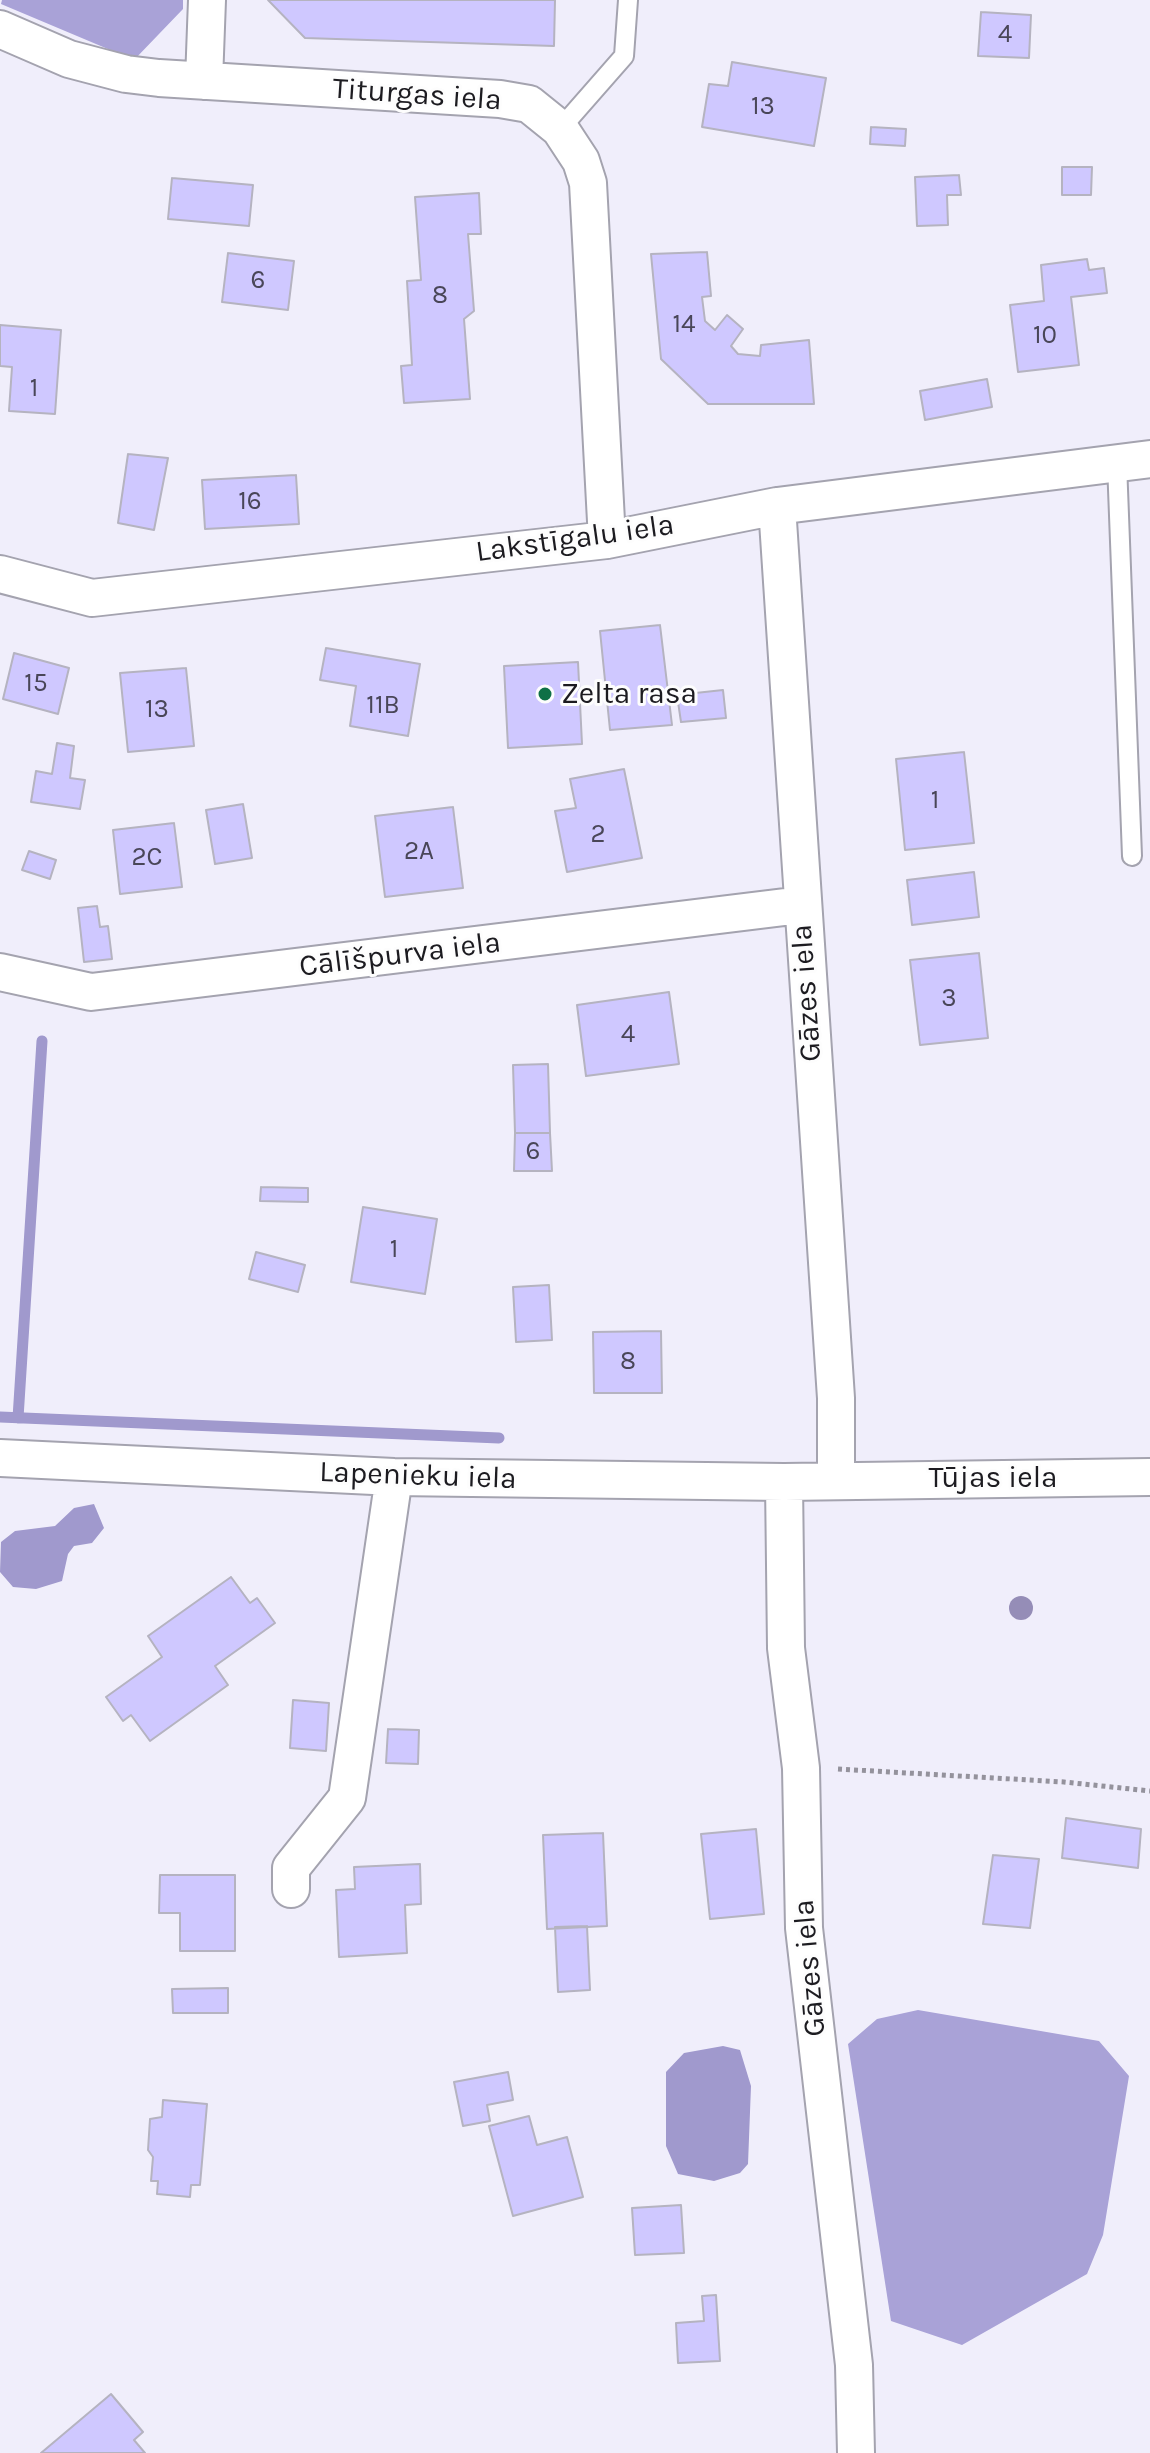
<!DOCTYPE html>
<html>
<head>
<meta charset="utf-8">
<style>
	body { margin:0 }
	canvas { display:block; background:#f0eefb }
</style>
</head>
<body>
<canvas width="1150" height="2453"></canvas>
<script>
const ctx = document.querySelector('canvas').getContext('2d');
ctx.lineJoin = 'round';
function fillPath(path, color) {
  ctx.fillStyle = color;
  ctx.fill(path, 'evenodd');
}
function shape(rows) {
  const path = new Path2D();
  for (const r of rows) {
    path.moveTo(r[0], r[1]);
    for (let i = 2; i < r.length; i += 2) path.lineTo(r[i], r[i + 1]);
  }
  return path;
}
function stroke(path, color, width, dash) {
  ctx.strokeStyle = color;
  ctx.lineWidth = width;
  ctx.lineCap = dash ? 'butt' : 'round';
  ctx.setLineDash(dash || []);
  ctx.stroke(path);
}
function label(font, color, halo, rows, align = 'center') {
  ctx.font = font + ' Karla,sans-serif';
  ctx.lineWidth = 6;
  ctx.setLineDash([]);
  ctx.textBaseline = 'middle';
  ctx.strokeStyle = halo;
  ctx.fillStyle = color;
  for (const [text, x, y, turn = 0] of rows) {
    ctx.save();
    ctx.translate(x, y);
    ctx.rotate((+turn || 0) * Math.PI / 180);
    ctx.textAlign = isNaN(turn) ? turn : align;
    if (halo) ctx.strokeText(text, 0, 0);
    ctx.fillText(text, 0, 0);
    ctx.restore();
  }
}
fillPath(shape([
	[2,0,183,0,183,9,134,60,1,4],
	[918,2010,1099,2041,1129,2076,1103,2235,1087,2274,962,2345,891,2321,848,2044,877,2019]
]), '#a9a2d7');
fillPath(shape([
	[94,1504,104,1528,92,1543,74,1546,68,1554,62,1581,36,1589,13,1587,0,1572,1,1542,15,1531,55,1526,74,1508],
	[723,2046,740,2050,751,2086,748,2164,740,2173,714,2181,678,2174,666,2146,666,2072,684,2053]
]), '#a099cd');
stroke(shape([
	[0,1417,499,1438],
	[18,1418,42,1041]
]), '#a099cd', 11);
const building = shape([
	[268,0,555,0,554,46,305,38,268,0],
	[981,12,1031,15,1029,58,978,56,981,12],
	[732,62,826,78,814,146,702,127,709,84,728,86,732,62],
	[871,127,906,129,905,146,870,144,871,127],
	[1062,167,1092,167,1091,195,1062,195,1062,167],
	[959,175,961,195,947,195,948,225,917,226,915,177,959,175],
	[172,178,253,185,249,226,168,219,172,178],
	[479,193,481,234,468,234,474,311,464,319,470,399,404,403,401,366,412,365,407,281,421,280,415,197,479,193],
	[707,252,711,296,702,297,705,321,715,330,727,315,743,329,731,346,738,354,760,356,761,345,809,340,814,404,708,404,661,359,651,254,707,252],
	[228,253,294,261,288,310,222,302,228,253],
	[1087,259,1089,270,1104,268,1107,293,1071,297,1079,365,1018,372,1010,305,1044,301,1041,265,1087,259],
	[0,325,61,330,55,414,9,411,12,367,0,366,0,325],
	[987,379,992,407,925,420,920,391,987,379],
	[128,454,168,458,154,530,118,523,128,454],
	[296,475,299,524,205,529,202,480,296,475],
	[660,625,672,725,610,730,600,631,660,625],
	[326,648,420,664,408,736,350,726,356,686,320,680,326,648],
	[14,653,69,668,58,714,3,699,14,653],
	[578,662,582,744,508,748,504,666,578,662],
	[186,668,194,746,128,752,120,673,186,668],
	[723,690,726,718,681,722,677,695,723,690],
	[57,743,74,746,70,778,85,780,80,809,31,802,36,771,52,774,57,743],
	[964,752,974,843,905,850,896,759,964,752],
	[624,769,642,858,567,872,555,811,576,808,570,779,624,769],
	[243,804,252,858,215,864,206,810,243,804],
	[453,807,463,888,385,897,375,816,453,807],
	[174,823,182,887,120,894,113,830,174,823],
	[29,851,56,860,50,879,22,870,29,851],
	[974,872,979,917,912,925,907,880,974,872],
	[97,906,100,927,108,926,112,959,84,962,78,908,97,906],
	[979,953,988,1038,920,1045,910,960,979,953],
	[669,992,679,1064,586,1076,577,1005,669,992],
	[548,1064,550,1133,515,1133,513,1065,548,1064],
	[515,1133,550,1133,552,1171,514,1171,515,1133],
	[261,1187,308,1188,308,1202,260,1201,261,1187],
	[363,1207,437,1219,425,1294,351,1282,363,1207],
	[256,1252,305,1265,298,1292,249,1279,256,1252],
	[549,1285,552,1340,516,1342,513,1287,549,1285],
	[661,1331,662,1393,594,1393,593,1332,661,1331],
	[231,1577,250,1603,257,1598,275,1623,215,1666,228,1685,150,1741,131,1715,123,1721,106,1697,162,1657,148,1636,231,1577],
	[293,1700,329,1703,326,1751,290,1748,293,1700],
	[388,1729,419,1730,418,1764,386,1763,388,1729],
	[1066,1818,1141,1829,1138,1868,1062,1858,1066,1818],
	[756,1829,764,1914,710,1919,701,1834,756,1829],
	[603,1833,607,1926,547,1929,543,1835,603,1833],
	[993,1855,1039,1859,1030,1928,983,1924,993,1855],
	[420,1864,421,1904,405,1905,407,1953,339,1957,336,1890,355,1889,354,1867,420,1864],
	[160,1875,235,1875,235,1951,180,1951,180,1913,159,1913,160,1875],
	[587,1926,590,1990,558,1992,555,1927,587,1926],
	[228,1988,228,2013,173,2013,172,1989,228,1988],
	[508,2072,513,2100,487,2105,490,2121,463,2126,454,2082,508,2072],
	[163,2100,207,2104,200,2185,191,2185,190,2197,157,2194,158,2181,151,2181,153,2157,148,2150,150,2119,162,2117,163,2100],
	[529,2116,537,2145,567,2137,583,2197,513,2216,489,2126,529,2116],
	[681,2205,684,2253,635,2255,632,2208,681,2205],
	[716,2295,720,2361,678,2363,676,2323,704,2321,702,2296,716,2295],
	[111,2394,143,2432,134,2440,145,2453,41,2453,111,2394]
]);
fillPath(building, '#cfc8ff');
stroke(building, '#b5b3c0', 2);
const lane = shape([
	[560,129,624,56,628,0],
	[1117,463,1132,856]
]);
const street = shape([
	[0,29,69,59,126,74,159,78,500,99,529,104,560,129,581,161,588,183,607,540],
	[204,81,207,0],
	[777,506,836,1398,836,1479],
	[0,574,92,598,607,540,777,506,1150,459],
	[0,972,91,992,801,905],
	[0,1458,394,1477,784,1482,1150,1477],
	[784,1482,786,1648,801,1768,804,1928,854,2365,856,2453],
	[291,1889,291,1868,347,1798,394,1477]
]);
stroke(lane, '#a4a3af', 22);
stroke(street, '#a4a3af', 40);
stroke(shape([
	[838,1769,1064,1782,1150,1791]
]), '#94929c', 5, [4, 4]);
stroke(lane, '#fff', 18);
stroke(street, '#fff', 36);
ctx.fillStyle = '#958db7';
for (const [x, y] of [
	[1021,1608]
]) {
  ctx.beginPath();
  ctx.arc(x, y, 12, 0, 2 * Math.PI);
  ctx.fill();
}
for (const [x, y, r, color] of [
	[545,694,8,"#0e7046"]
]) {
  const dot = new Path2D();
  dot.arc(x, y, r, 0, 2 * Math.PI);
  ctx.fillStyle = color;
  ctx.fill(dot);
  stroke(dot, '#fdfdfd', 3);
}
label('26px', '#494658', null, [
	["4",1005,35],
	["13",763,107],
	["6",258,281],
	["8",440,296],
	["14",684,325],
	["10",1045,336],
	["1",34,389],
	["16",250,502],
	["15",36,684],
	["11B",383,706],
	["13",157,710],
	["1",935,801],
	["2",598,835],
	["2A",419,852],
	["2C",147,858],
	["3",949,999],
	["4",628,1035],
	["6",533,1152],
	["1",394,1250],
	["8",628,1362]
]);
label('30px', '#1c1b20', '#fdfdfd', [
	["Titurgas iela",417,95,4],
	["Lakstīgalu iela",575,539,-8],
	["Cālīšpurva iela",400,955,-7],
	["Gāzes iela",807,993,-94],
	["Lapenieku iela",418,1476,2],
	["Tūjas iela",993,1478],
	["Gāzes iela",810,1968,-95]
]);
label('30px', '#1c1b20', '#fdfdfd', [
	["Zelta rasa",561,694]
], 'left');
</script>
</body>
</html>
